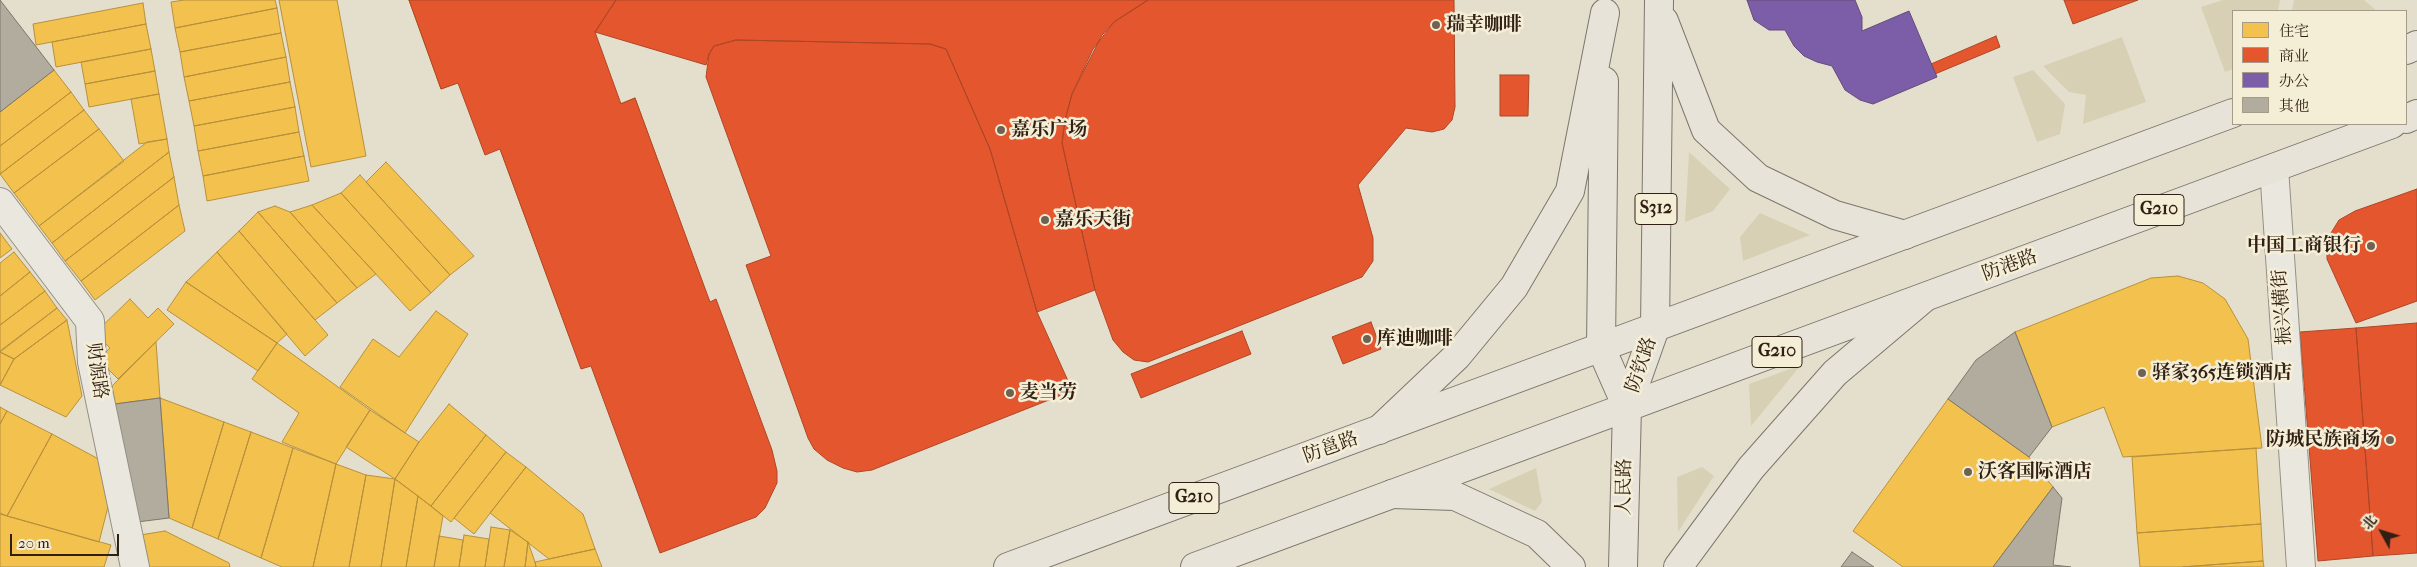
<!DOCTYPE html>
<html>
<head>
<meta charset="utf-8">
<style>
	body { margin:0 }
	#map { position:relative; width:2417px; height:567px; overflow:hidden; background:#e4dfcc; font-family:"IM FELL French Canon","Noto Serif SC",serif }
	canvas { display:block }
	.legend { position:absolute; left:2232px; top:10px; width:175px; height:115px; box-sizing:border-box; background:#f5eed7; border:1px solid #a69b88; margin:0; padding:6px 9px; list-style:none; font-size:15px; color:#301f12 }
	.legend li { display:flex; align-items:center; gap:10px; height:25px }
	.legend b { width:25px; border:1px solid #a69b88 }
	.north { position:absolute; left:2357px; top:507px; width:50px; height:50px; -webkit-text-stroke:4px #f5eed7; paint-order:stroke; rotate:309deg; font-size:14px; font-weight:700; line-height:20px; text-align:center; color:#301f12 }
	.north::after { content:''; display:block; margin:auto; width:18px; height:22px; background:#301f12; clip-path:polygon(50% 0,100% 100%,50% 72%,0 100%) }
	.scale { position:absolute; left:10px; top:534px; width:109px; height:22px; box-sizing:border-box; border:2px solid #301f12; border-top:0; padding-left:6px; font-size:15px; line-height:18px; white-space:nowrap; color:#301f12; -webkit-text-stroke:4px #f5eed7; paint-order:stroke }
</style>
</head>
<body>
<div id="map">
<canvas width="2417" height="567"></canvas>
<ul class="legend">
<li><b style="height:14px;background:#f2c14e"></b>住宅</li>
<li><b style="height:14px;background:#e4572e"></b>商业</li>
<li><b style="height:14px;background:#7b5ea7"></b>办公</li>
<li><b style="height:14px;background:#b1ac9e"></b>其他</li>
</ul>
<div class="north">北</div>
<div class="scale">20 m</div>
</div>
<script>
const ctx = document.querySelector('canvas').getContext('2d');
ctx.lineJoin = 'round';
function fillPath(path, color) {
  ctx.fillStyle = color;
  ctx.fill(path, 'evenodd');
}
function shape(rows) {
  const path = new Path2D();
  for (const r of rows) {
    path.moveTo(r[0], r[1]);
    for (let i = 2; i < r.length; i += 2) path.lineTo(r[i], r[i + 1]);
  }
  return path;
}
function stroke(path, color, width, dash) {
  ctx.strokeStyle = color;
  ctx.lineWidth = width;
  ctx.lineCap = dash ? 'butt' : 'round';
  ctx.setLineDash(dash || []);
  ctx.stroke(path);
}
function label(font, color, halo, rows, align = 'center') {
  ctx.font = font + ' "IM FELL French Canon","Noto Serif SC",serif';
  ctx.lineWidth = 5;
  ctx.setLineDash([]);
  ctx.textBaseline = 'middle';
  ctx.strokeStyle = halo;
  ctx.fillStyle = color;
  for (const [text, x, y, turn = 0] of rows) {
    ctx.save();
    ctx.translate(x, y);
    ctx.rotate((+turn || 0) * Math.PI / 180);
    ctx.textAlign = isNaN(turn) ? turn : align;
    if (halo) ctx.strokeText(text, 0, 0);
    ctx.fillText(text, 0, 0);
    ctx.restore();
  }
}
fillPath(shape([
	[2223,0,2280,0,2278,11,2233,11,2233,69,2225,72,2201,7],
	[2294,0,2364,0,2377,11,2292,11],
	[2122,37,2146,102,2083,124,2086,95,2069,92,2043,66],
	[2033,70,2065,104,2060,134,2037,142,2013,77],
	[1689,152,1730,189,1713,211,1685,222],
	[1760,213,1810,235,1743,261,1740,237],
	[1801,365,1751,426,1749,384],
	[1702,467,1714,476,1678,532,1677,477],
	[1536,468,1542,502,1535,511,1489,489]
]), '#d8d0b5');
const homes = shape([
	[184,0,275,0,277,8,175,28,171,2,184,0],
	[279,0,337,0,366,156,311,167,279,0],
	[409,0,562,0,576,38,441,89,409,0],
	[143,3,146,24,36,45,33,24,143,3],
	[277,8,281,33,180,52,175,28,277,8],
	[146,24,151,49,56,67,52,42,146,24],
	[281,33,286,57,184,77,180,52,281,33],
	[151,49,155,71,85,84,81,62,151,49],
	[286,57,290,82,189,101,184,77,286,57],
	[54,70,71,92,0,146,0,112,54,70],
	[155,71,159,94,89,107,85,84,155,71],
	[290,82,295,107,194,126,189,101,290,82],
	[71,92,84,110,0,174,0,146,71,92],
	[159,94,167,139,139,144,131,99,159,94],
	[635,98,703,285,569,335,500,149,635,98],
	[295,107,299,132,198,151,194,126,295,107],
	[84,110,99,129,14,193,0,174,84,110],
	[99,129,124,161,39,226,14,193,99,129],
	[299,132,304,156,203,176,198,151,299,132],
	[167,139,169,152,52,243,39,226,147,142,167,139],
	[169,152,174,177,65,261,52,243,169,152],
	[304,156,309,181,207,201,203,176,304,156],
	[386,162,474,256,450,275,366,182,386,162],
	[360,175,450,275,431,293,341,193,360,175],
	[174,177,179,205,81,281,65,261,174,177],
	[341,193,431,293,410,311,312,205,341,193],
	[179,205,185,231,95,300,81,281,179,205],
	[312,205,376,274,357,288,290,212,312,205],
	[275,206,290,212,357,288,337,303,258,212,275,206],
	[258,212,337,303,315,320,239,231,258,212],
	[239,231,328,335,305,356,217,252,239,231],
	[0,233,12,249,0,258,0,233],
	[14,252,30,272,0,296,0,263,14,252],
	[217,252,287,334,277,343,186,282,217,252],
	[30,272,45,291,0,325,0,296,30,272],
	[2178,276,2203,283,2225,299,2248,339,2262,448,2123,457,2104,407,2052,427,2015,332,2151,278,2178,276],
	[186,282,277,343,258,371,167,310,186,282],
	[45,291,57,308,0,351,0,325,45,291],
	[130,299,148,318,158,308,174,324,118,379,98,359,110,348,95,333,130,299],
	[57,308,67,320,14,359,0,352,57,308],
	[436,311,468,334,405,433,340,387,373,339,399,357,436,311],
	[67,320,82,396,66,417,0,385,14,359,67,320],
	[156,342,160,398,115,404,112,386,156,342],
	[277,343,370,410,336,464,282,442,299,413,252,379,277,343],
	[0,352,14,359,0,385,0,352],
	[160,398,224,422,192,528,169,518,160,398],
	[1948,399,2029,457,2053,487,1993,567,1903,567,1853,531,1948,399],
	[449,404,486,435,431,506,395,479,419,442,449,404],
	[0,407,7,411,0,424,0,407],
	[370,410,419,442,395,479,346,447,370,410],
	[7,411,52,434,7,516,0,513,0,424,7,411],
	[224,422,251,432,218,539,192,528,224,422],
	[251,432,293,448,261,558,218,539,251,432],
	[52,434,106,463,109,503,99,542,7,516,52,434],
	[486,435,506,452,451,522,431,506,486,435],
	[293,448,336,464,313,567,282,567,261,558,293,448],
	[2256,448,2261,524,2137,533,2132,457,2256,448],
	[506,452,526,467,474,534,454,518,506,452],
	[336,464,366,475,349,567,313,567,336,464],
	[526,467,583,514,595,549,549,559,490,513,526,467],
	[366,475,395,479,381,567,349,567,366,475],
	[395,479,418,496,406,567,381,567,395,479],
	[418,496,443,516,434,567,406,567,418,496],
	[0,514,111,545,104,567,0,567,0,514],
	[2261,524,2263,561,2182,567,2140,567,2137,533,2261,524],
	[491,527,510,530,504,567,485,567,491,527],
	[510,530,528,542,525,567,504,567,510,530],
	[165,531,229,563,230,567,146,567,140,535,165,531],
	[464,535,489,539,485,567,459,567,464,535],
	[439,536,463,540,459,567,434,567,439,536],
	[528,542,535,562,536,567,525,567,528,542],
	[595,549,602,567,536,567,535,562,595,549],
	[2263,561,2264,567,2182,567,2263,561]
]);
fillPath(homes, '#f2c14e');
stroke(homes, '#b8903c', 1);
const shops = shape([
	[409,0,616,0,595,32,621,104,635,98,710,302,716,299,772,450,777,471,777,483,765,508,756,517,660,553,591,366,581,369,500,149,485,155,458,83,441,89,409,0],
	[616,0,1148,0,1114,22,1102,35,1072,94,1065,120,1062,143,1095,290,1037,312,990,149,946,49,930,44,736,40,714,46,709,54,706,65,595,32,616,0],
	[1148,0,1454,0,1455,107,1452,120,1444,129,1432,132,1406,128,1358,185,1373,238,1373,261,1362,277,1148,362,1134,360,1123,352,1113,340,1095,290,1062,143,1065,120,1072,94,1093,49,1114,22,1148,0],
	[2064,0,2138,0,2073,24,2064,0],
	[1996,36,2000,47,1935,74,1931,64,1996,36],
	[736,40,930,44,946,49,990,149,1037,312,1069,383,1067,390,1059,396,872,470,857,472,843,468,827,460,814,449,808,438,746,265,771,256,706,77,709,54,714,46,736,40],
	[1500,75,1529,75,1528,116,1500,116,1500,75],
	[2417,189,2417,301,2356,323,2327,259,2327,243,2331,233,2339,220,2355,211,2417,189],
	[1371,322,1381,349,1343,364,1332,337,1371,322],
	[2417,323,2417,553,2373,556,2356,328,2417,323],
	[2356,328,2373,556,2318,561,2300,332,2356,328],
	[1242,331,1251,354,1141,398,1131,374,1242,331]
]);
fillPath(shops, '#e4572e');
stroke(shops, '#ae4626', 1);
const offices = shape([
	[1747,0,1855,0,1862,17,1862,31,1909,11,1937,77,1873,104,1860,100,1845,90,1832,66,1817,62,1804,56,1794,46,1785,30,1769,30,1754,20,1747,0]
]);
fillPath(offices, '#7b5ea7');
stroke(offices, '#644b7a', 1);
const building = shape([
	[0,0,54,70,0,112,0,0],
	[2015,332,2052,427,2029,457,1948,399,1976,360,2015,332],
	[160,398,169,518,137,522,115,404,160,398],
	[2053,487,2062,498,2053,565,2071,567,1993,567,2053,487],
	[1852,552,1874,567,1841,567,1852,552]
]);
fillPath(building, '#b1ac9e');
stroke(building, '#7c766b', 1);
const minor = shape([
	[2274,168,2301,567],
	[0,202,90,321,92,362,135,567]
]);
const primary = shape([
	[1664,21,1706,130,1758,178,1835,215,1905,235],
	[1604,81,1601,348,1627,407],
	[1379,430,1457,356,1514,287,1570,191,1605,13],
	[1392,494,1455,496,1537,534,1571,567],
	[1623,567,1627,407,1655,328,1659,0],
	[1678,567,1751,468,1835,373,1924,298]
]);
const trunk = shape([
	[2406,50,2417,45],
	[2406,119,2417,114],
	[1008,567,2233,113],
	[1195,567,2392,124]
]);
stroke(minor, '#959084', 30);
stroke(primary, '#7c766b', 30);
stroke(trunk, '#7c766b', 30);
stroke(minor, '#eae8de', 28);
stroke(primary, '#e7e3d8', 28);
stroke(trunk, '#e7e3d8', 28);
for (const [x, y, r, color] of [
	[1436,25,5,"#6f6253"],
	[1001,130,5,"#6f6253"],
	[1045,220,5,"#6f6253"],
	[2371,246,5,"#6f6253"],
	[1367,339,5,"#6f6253"],
	[2142,373,5,"#6f6253"],
	[1010,393,5,"#6f6253"],
	[2390,440,5,"#6f6253"],
	[1968,472,5,"#6f6253"]
]) {
  const dot = new Path2D();
  dot.arc(x, y, r, 0, 2 * Math.PI);
  ctx.fillStyle = color;
  ctx.fill(dot);
  stroke(dot, '#f5eed7', 2);
}
for (const [x, y, w] of [
	[1656,209,42],
	[2159,210,50],
	[1777,352,50],
	[1194,498,50]
]) {
  const box = new Path2D();
  box.roundRect(x - w / 2, y - 15.5, w, 31, 4);
  ctx.fillStyle = '#f5eed7';
  ctx.fill(box);
  stroke(box, '#301f12', 1);
}
label('bold 18px', '#301f12', null, [
	["S312",1656,209],
	["G210",2159,210],
	["G210",1777,352],
	["G210",1194,498]
]);
label('bold 19px', '#301f12', '#f5eed7', [
	["瑞幸咖啡",1446,25],
	["嘉乐广场",1011,130],
	["嘉乐天街",1055,220],
	["中国工商银行",2361,246,"right"],
	["库迪咖啡",1377,339],
	["驿家365连锁酒店",2152,373],
	["麦当劳",1020,393],
	["防城民族商场",2380,440,"right"],
	["沃客国际酒店",1978,472]
], 'left');
label('19px', '#301f12', '#f5eed7', [
	["防港路",2010,266,-20],
	["振兴横街",2283,307,-94],
	["防钦路",1642,365,-71],
	["财源路",96,371,82],
	["防邕路",1331,448,-20],
	["人民路",1625,487,-89]
]);
</script>
</body>
</html>
